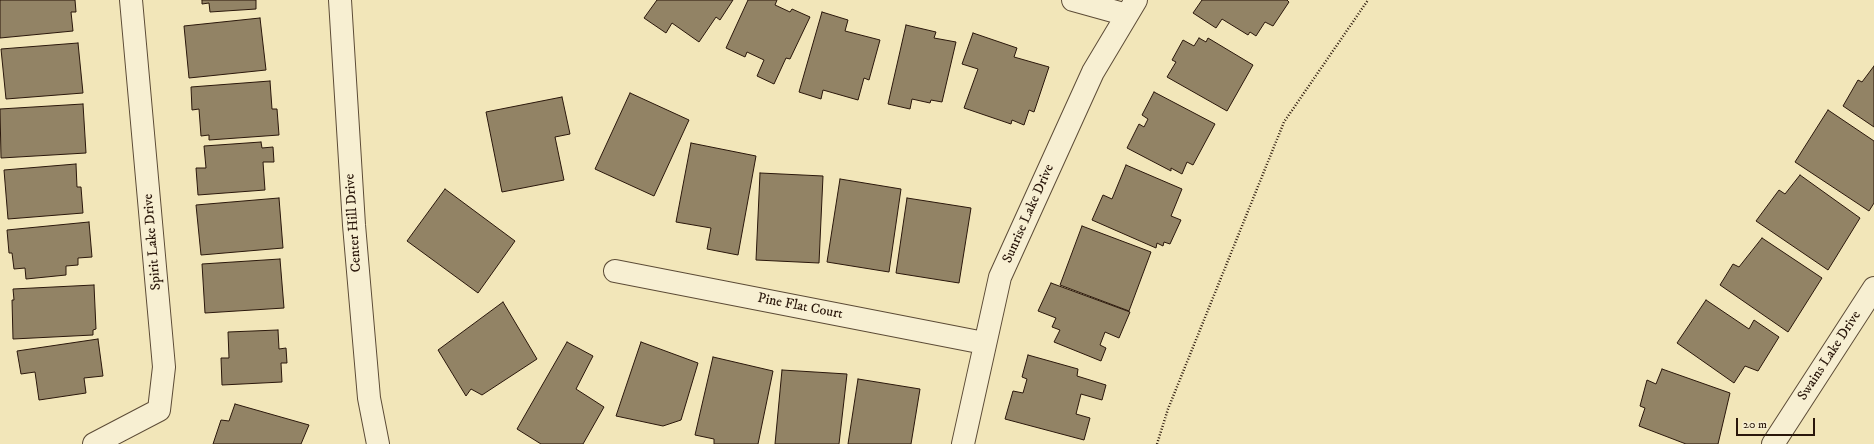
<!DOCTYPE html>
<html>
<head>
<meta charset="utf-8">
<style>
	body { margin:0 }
	#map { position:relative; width:1874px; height:444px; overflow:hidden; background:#f2e6b9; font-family:"IM FELL DW Pica",serif }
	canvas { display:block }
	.scale { position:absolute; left:1736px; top:418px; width:79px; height:18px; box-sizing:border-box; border:2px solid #2a170b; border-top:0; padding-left:5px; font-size:12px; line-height:14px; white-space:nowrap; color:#2a170b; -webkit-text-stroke:3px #f7efd2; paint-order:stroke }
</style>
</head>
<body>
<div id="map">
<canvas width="1874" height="444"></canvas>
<div class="scale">20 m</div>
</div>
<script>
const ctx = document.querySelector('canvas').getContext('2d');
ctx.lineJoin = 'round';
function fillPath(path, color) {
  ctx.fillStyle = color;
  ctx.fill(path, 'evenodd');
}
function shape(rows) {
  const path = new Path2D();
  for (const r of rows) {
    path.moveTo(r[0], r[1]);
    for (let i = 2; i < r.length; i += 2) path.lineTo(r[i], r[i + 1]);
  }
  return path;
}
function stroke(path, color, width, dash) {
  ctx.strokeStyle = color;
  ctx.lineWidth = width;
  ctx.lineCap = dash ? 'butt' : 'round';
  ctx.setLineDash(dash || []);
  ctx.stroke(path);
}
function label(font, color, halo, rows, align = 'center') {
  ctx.font = font + ' "IM FELL DW Pica",serif';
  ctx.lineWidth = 3;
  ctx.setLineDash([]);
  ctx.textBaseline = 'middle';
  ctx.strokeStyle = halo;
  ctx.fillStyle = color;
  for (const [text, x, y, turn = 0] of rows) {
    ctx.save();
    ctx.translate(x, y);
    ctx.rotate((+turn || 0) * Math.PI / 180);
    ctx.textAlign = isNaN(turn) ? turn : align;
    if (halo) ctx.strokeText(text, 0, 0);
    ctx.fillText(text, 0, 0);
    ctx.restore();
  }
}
const building = shape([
	[0,0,75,0,76,12,71,12,73,31,0,38,0,0],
	[202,0,256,0,256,9,210,12,209,3,202,4,202,0],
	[657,0,733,0,720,20,716,17,699,42,672,23,666,33,644,18,657,0],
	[748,0,777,0,775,5,790,12,792,9,810,17,790,59,786,58,774,84,757,76,764,60,747,52,745,57,726,48,748,0],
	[1202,0,1287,0,1289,2,1273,26,1265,22,1256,36,1250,32,1248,35,1222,19,1216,28,1193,13,1202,0],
	[822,12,848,20,845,31,880,40,869,80,864,78,858,100,823,90,821,99,799,92,822,12],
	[260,18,266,70,189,78,184,26,260,18],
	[906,25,936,32,934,38,956,42,942,102,931,100,930,103,912,99,910,109,888,104,906,25],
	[973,33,1017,48,1014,57,1049,67,1034,112,1029,110,1024,125,1012,120,1011,124,964,108,978,69,962,64,973,33],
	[1199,38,1206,42,1208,38,1253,65,1227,111,1167,77,1176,62,1172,60,1183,40,1194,46,1199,38],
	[78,43,83,93,6,99,1,49,78,43],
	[1874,66,1874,127,1843,106,1858,80,1862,82,1874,66],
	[270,81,272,109,277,109,279,135,209,140,209,135,201,136,199,109,192,110,191,87,270,81],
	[1154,92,1215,124,1193,165,1187,162,1182,174,1171,168,1171,171,1127,148,1139,124,1144,127,1148,119,1142,115,1154,92],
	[630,93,689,120,654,196,595,169,630,93],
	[562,97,570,134,555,137,564,180,502,192,486,112,562,97],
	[83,104,86,153,1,158,0,109,83,104],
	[1828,110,1874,141,1874,203,1869,211,1795,162,1828,110],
	[261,142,262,148,273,147,274,162,263,162,265,190,198,195,196,168,206,168,204,146,261,142],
	[691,143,756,156,738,255,707,249,711,228,676,222,691,143],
	[76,164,77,187,81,187,83,213,8,219,4,170,76,164],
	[1126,165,1182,189,1171,216,1181,220,1170,244,1164,242,1163,246,1157,243,1156,248,1092,220,1103,195,1112,199,1126,165],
	[760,173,823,176,819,263,756,260,760,173],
	[1800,175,1860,218,1828,270,1756,221,1779,190,1785,194,1800,175],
	[840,179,901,189,889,272,827,262,840,179],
	[445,189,515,241,478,293,407,241,445,189],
	[279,198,283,248,201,255,196,205,279,198],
	[907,198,971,208,959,283,896,273,907,198],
	[89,222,92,257,78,258,78,265,66,266,66,275,26,279,25,268,14,269,12,253,9,253,7,230,89,222],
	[1082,226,1151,252,1129,311,1060,285,1082,226],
	[1762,238,1822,278,1788,332,1720,285,1733,264,1739,267,1762,238],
	[280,259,284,308,205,313,202,264,280,259],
	[1051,283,1130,312,1119,338,1105,332,1100,345,1106,348,1101,361,1054,342,1060,330,1052,327,1056,318,1038,311,1051,283],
	[94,285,96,329,93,330,93,335,13,339,12,300,14,300,13,289,94,285],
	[1706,300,1749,329,1754,320,1779,337,1758,371,1745,366,1734,383,1677,343,1706,300],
	[503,302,537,359,482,395,471,389,466,396,438,350,503,302],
	[278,330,279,349,286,348,287,363,281,363,282,382,222,385,221,358,229,358,228,332,278,330],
	[98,339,103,376,84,378,86,393,39,400,35,372,21,374,17,351,98,339],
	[567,342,593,356,576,389,604,407,583,444,541,444,517,429,567,342],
	[641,342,698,363,681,420,663,426,616,416,641,342],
	[1028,355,1078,369,1077,376,1106,385,1102,400,1081,394,1076,414,1090,418,1084,440,1005,419,1013,391,1023,393,1027,379,1022,377,1028,355],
	[713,357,773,371,758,444,714,444,714,439,695,435,713,357],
	[1662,369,1730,393,1718,444,1686,444,1639,426,1645,408,1640,406,1647,380,1656,384,1662,369],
	[782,370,847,374,839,444,775,444,782,370],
	[858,379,920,389,911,444,848,444,858,379],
	[235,404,309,425,301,444,213,444,221,420,229,421,235,404]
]);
fillPath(building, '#928365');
stroke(building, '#2a170b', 1);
const minor = shape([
	[1073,0,1127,15],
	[615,271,984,343],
	[94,444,159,410,164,367,131,0],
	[963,444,1000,277,1093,72,1136,0],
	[1773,444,1874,288]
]);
const tertiary = shape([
	[340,0,354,225,369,398,378,444]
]);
stroke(minor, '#5c4b36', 24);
stroke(tertiary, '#5c4b36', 24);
stroke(shape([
	[1157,444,1168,409,1284,122,1368,0]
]), '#2a170b', 2.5, [1, 2]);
stroke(minor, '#f7efd2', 22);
stroke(tertiary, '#f7efd2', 22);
label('14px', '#2a170b', '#f7efd2', [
	["Sunrise Lake Drive",1029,214,-66],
	["Center Hill Drive",354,223,-94],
	["Spirit Lake Drive",153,242,-95],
	["Pine Flat Court",800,307,11],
	["Swains Lake Drive",1830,356,-57]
]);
</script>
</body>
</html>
